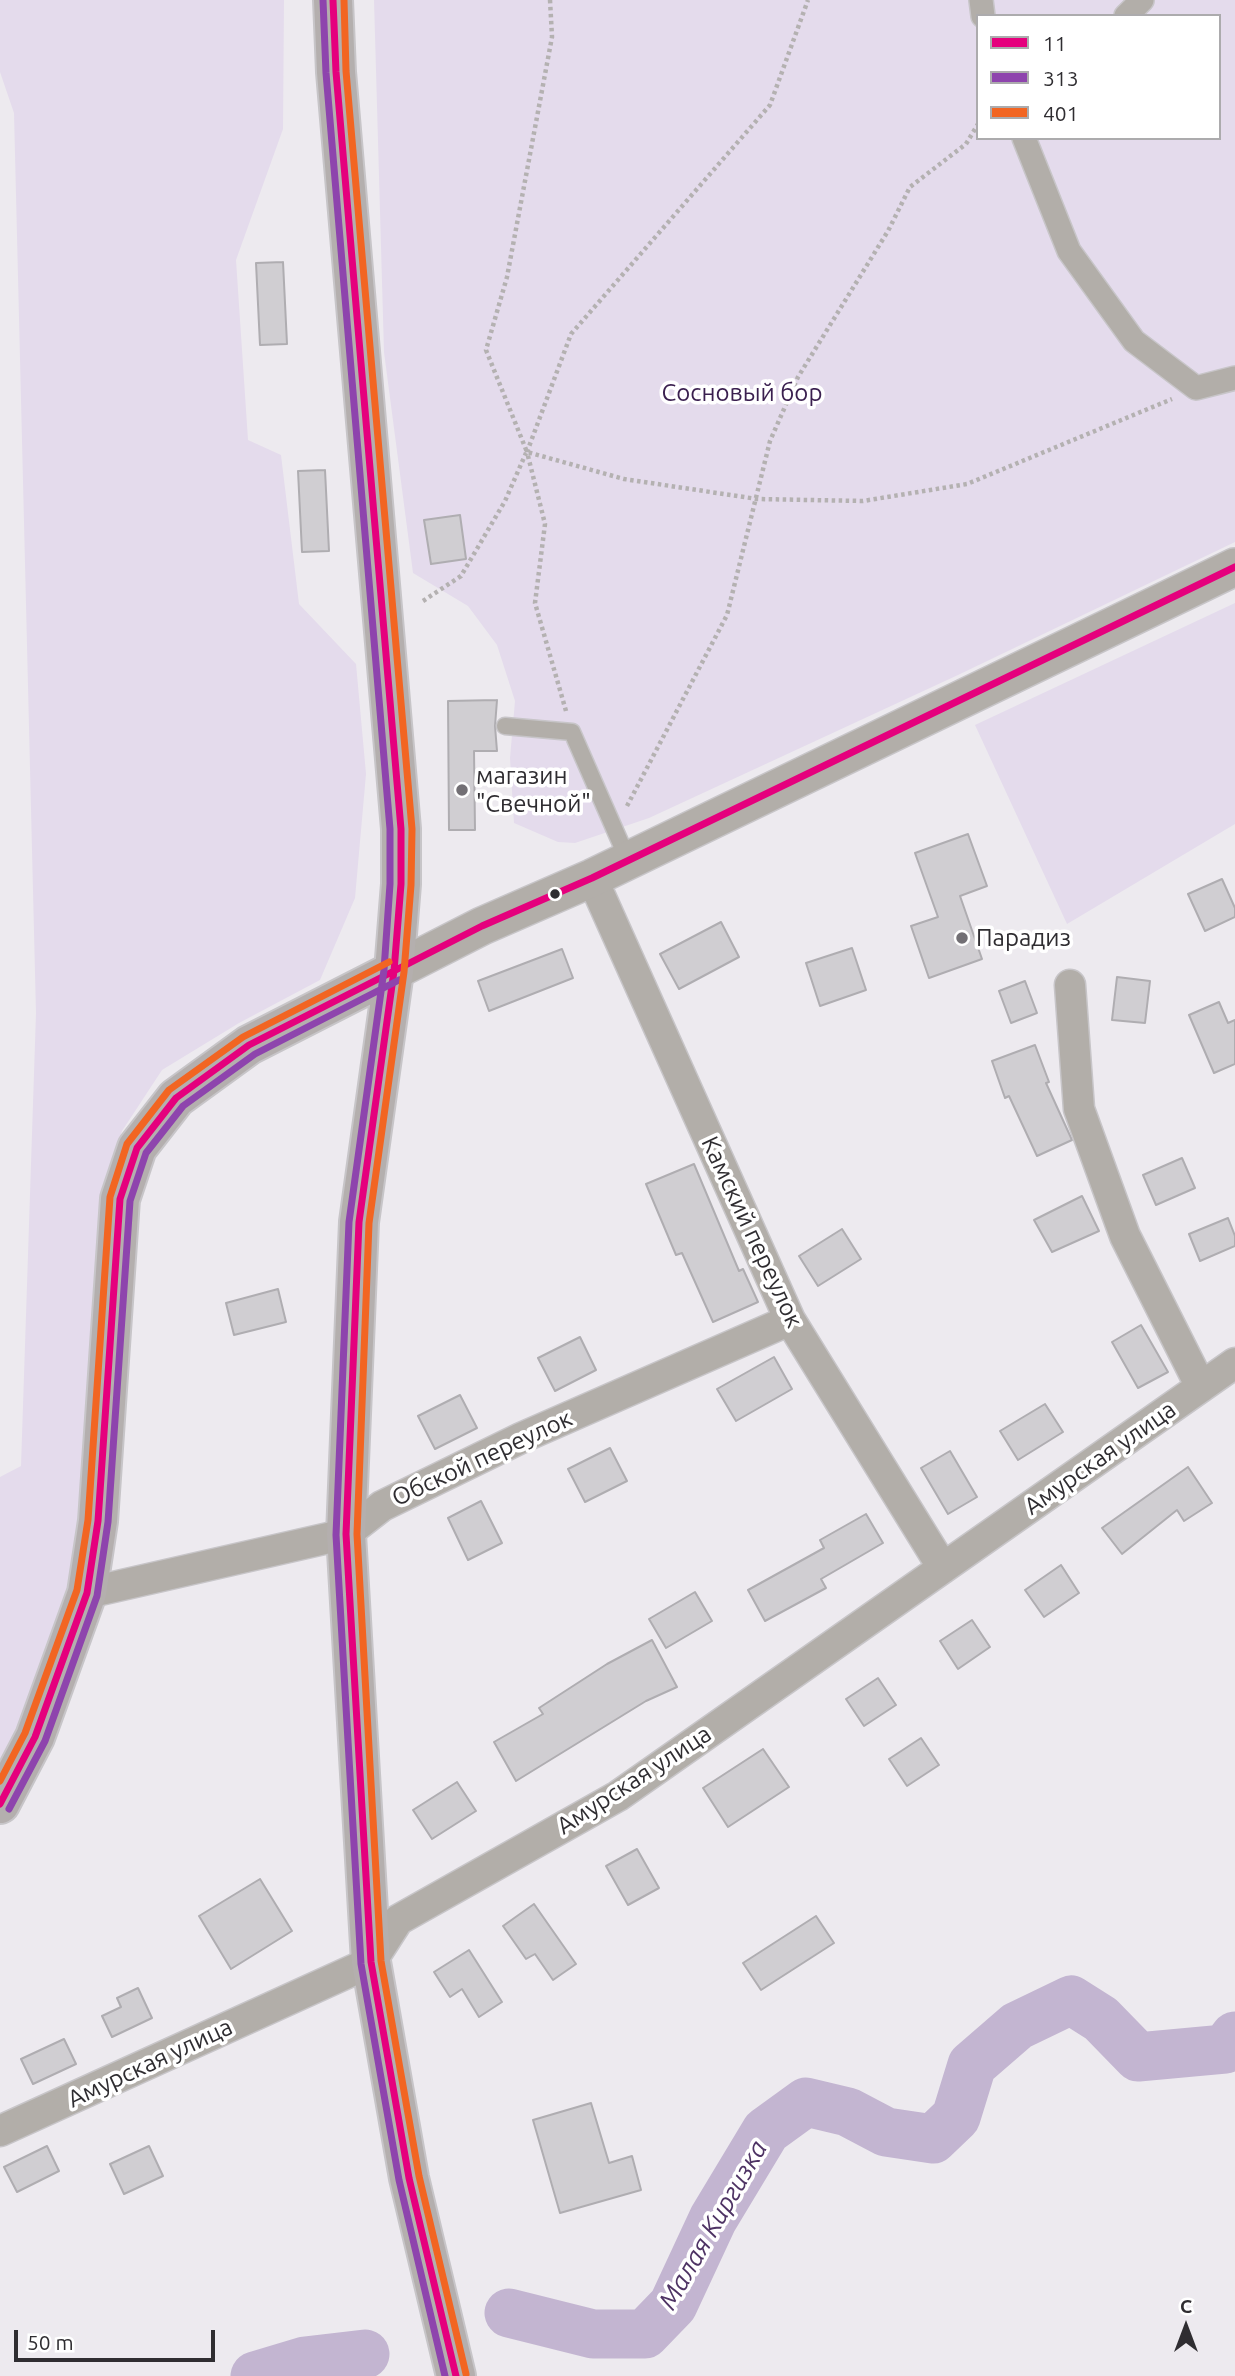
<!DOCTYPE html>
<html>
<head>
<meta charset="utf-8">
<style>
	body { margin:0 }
	#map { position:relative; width:1235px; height:2376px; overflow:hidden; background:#edeaef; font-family:Ubuntu,sans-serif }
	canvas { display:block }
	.legend { position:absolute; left:976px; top:14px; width:245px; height:126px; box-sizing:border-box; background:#fff; border:2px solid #acabad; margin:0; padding:9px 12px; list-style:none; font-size:21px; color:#2f2d31 }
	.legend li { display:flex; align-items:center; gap:14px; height:35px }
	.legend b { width:35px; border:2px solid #acabad }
	.north { position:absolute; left:1151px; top:2292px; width:70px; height:70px; -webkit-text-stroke:5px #fff; paint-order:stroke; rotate:0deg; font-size:19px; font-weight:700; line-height:28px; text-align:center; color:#2f2d31 }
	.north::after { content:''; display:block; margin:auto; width:24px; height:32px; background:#2f2d31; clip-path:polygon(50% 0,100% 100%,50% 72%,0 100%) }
	.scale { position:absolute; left:14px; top:2330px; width:201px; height:32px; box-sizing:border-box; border:4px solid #2f2d31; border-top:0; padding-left:9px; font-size:21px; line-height:24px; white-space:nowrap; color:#2f2d31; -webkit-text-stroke:5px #fff; paint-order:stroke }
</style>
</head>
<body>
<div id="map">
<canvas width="1235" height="2376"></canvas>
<ul class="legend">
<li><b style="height:9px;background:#e5007d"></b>11</li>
<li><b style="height:9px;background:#8e44ad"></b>313</li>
<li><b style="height:9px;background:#f26522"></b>401</li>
</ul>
<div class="north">С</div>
<div class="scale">50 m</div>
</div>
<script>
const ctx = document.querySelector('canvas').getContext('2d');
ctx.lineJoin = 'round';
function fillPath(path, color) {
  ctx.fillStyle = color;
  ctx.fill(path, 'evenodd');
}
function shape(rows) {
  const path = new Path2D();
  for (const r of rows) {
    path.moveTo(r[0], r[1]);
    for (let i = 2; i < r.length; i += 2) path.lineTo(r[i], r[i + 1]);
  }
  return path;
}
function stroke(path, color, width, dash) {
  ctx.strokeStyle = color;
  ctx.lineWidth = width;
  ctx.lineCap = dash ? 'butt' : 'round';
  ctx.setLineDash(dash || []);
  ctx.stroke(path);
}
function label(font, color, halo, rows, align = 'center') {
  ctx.font = font + ' Ubuntu,sans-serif';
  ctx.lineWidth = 7;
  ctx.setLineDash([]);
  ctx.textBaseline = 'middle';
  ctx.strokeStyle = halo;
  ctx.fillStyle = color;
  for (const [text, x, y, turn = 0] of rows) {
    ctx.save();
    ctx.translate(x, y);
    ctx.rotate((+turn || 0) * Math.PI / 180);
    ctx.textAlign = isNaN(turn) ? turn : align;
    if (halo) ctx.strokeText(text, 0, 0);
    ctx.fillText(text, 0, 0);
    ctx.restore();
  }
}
fillPath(shape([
	[0,0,284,0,283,129,236,260,248,440,281,455,299,604,356,664,366,774,355,898,320,980,239,1023,162,1070,122,1131,103,1203,85,1522,70,1591,0,1778,0,1477,21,1466,36,1013,14,113,0,72],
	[374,0,1235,0,1235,542,958,675,649,818,575,843,558,842,514,823,510,758,515,701,497,645,468,606,413,573,384,352],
	[978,16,1219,16,1219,138,978,138],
	[1235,603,1235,824,1067,924,975,725]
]), '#e4dbec');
stroke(shape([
	[509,2313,593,2334,645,2334,673,2305,713,2219,766,2131,806,2102,848,2112,886,2132,933,2139,956,2117,972,2065,1017,2026,1071,2000,1101,2019,1138,2057,1225,2049,1235,2036],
	[255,2376,305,2361,365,2354]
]), '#c3b5d1', 49);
const building = shape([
	[283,262,287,344,260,345,256,263,283,262],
	[325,470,329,551,302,552,298,471,325,470],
	[460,515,466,559,431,564,424,520,460,515],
	[497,700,495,726,497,751,474,751,475,830,449,830,448,701,497,700],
	[968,834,987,886,960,896,982,959,929,978,911,926,938,917,915,853,968,834],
	[1222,879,1235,908,1235,917,1205,931,1188,894,1222,879],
	[721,922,739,957,679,989,660,954,721,922],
	[852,948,866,990,820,1006,806,963,852,948],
	[562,949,573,978,489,1011,478,981,562,949],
	[1117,977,1150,981,1145,1023,1112,1020,1117,977],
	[1025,981,1037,1013,1011,1023,999,991,1025,981],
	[1219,1002,1228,1023,1235,1020,1235,1064,1214,1073,1189,1015,1219,1002],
	[1035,1045,1049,1082,1046,1083,1072,1140,1037,1156,1009,1096,1005,1098,992,1061,1035,1045],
	[1182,1158,1195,1188,1156,1205,1143,1175,1182,1158],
	[694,1164,739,1271,743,1269,758,1302,713,1322,682,1253,676,1255,646,1184,694,1164],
	[1082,1196,1099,1231,1052,1252,1034,1220,1082,1196],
	[1228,1218,1235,1236,1235,1246,1200,1261,1189,1234,1228,1218],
	[842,1229,861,1259,818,1286,799,1256,842,1229],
	[278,1289,286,1322,234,1335,226,1303,278,1289],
	[1141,1325,1168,1372,1138,1388,1112,1342,1141,1325],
	[580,1337,596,1370,555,1391,538,1358,580,1337],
	[774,1357,792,1389,736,1421,717,1389,774,1357],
	[460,1395,477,1428,435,1449,418,1416,460,1395],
	[1045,1404,1063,1432,1018,1460,1000,1431,1045,1404],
	[610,1448,627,1481,585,1502,568,1469,610,1448],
	[950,1451,977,1497,948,1514,921,1468,950,1451],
	[1188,1467,1212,1503,1184,1521,1177,1510,1122,1554,1102,1528,1188,1467],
	[481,1501,502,1543,468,1560,448,1518,481,1501],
	[866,1514,883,1543,821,1579,826,1588,765,1621,748,1590,824,1548,820,1540,866,1514],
	[1061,1565,1079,1593,1044,1617,1025,1590,1061,1565],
	[695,1592,712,1621,666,1648,649,1619,695,1592],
	[972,1620,990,1647,958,1669,940,1641,972,1620],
	[652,1640,677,1687,646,1701,516,1781,494,1742,543,1714,539,1708,607,1664,652,1640],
	[878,1678,896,1705,864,1726,846,1699,878,1678],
	[921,1738,939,1765,907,1786,889,1759,921,1738],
	[763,1749,789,1787,728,1827,703,1788,763,1749],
	[457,1782,476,1811,432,1839,413,1810,457,1782],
	[637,1849,659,1888,628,1905,606,1866,637,1849],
	[260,1879,292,1931,231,1969,199,1916,260,1879],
	[534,1904,576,1964,553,1980,535,1954,526,1959,503,1926,534,1904],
	[816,1916,834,1943,761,1990,743,1963,816,1916],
	[469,1950,502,2002,479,2017,462,1989,450,1997,434,1972,469,1950],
	[138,1988,152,2018,112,2037,102,2016,121,2007,117,1998,138,1988],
	[64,2039,76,2064,33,2084,21,2059,64,2039],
	[591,2103,609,2163,632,2156,641,2190,560,2213,533,2120,591,2103],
	[47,2146,59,2171,17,2192,4,2167,47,2146],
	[149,2146,163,2176,124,2194,110,2164,149,2146]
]);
fillPath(building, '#d0ced2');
stroke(building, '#afadb1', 2);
const service = shape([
	[505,726,572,732,628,860]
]);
const pedestrian = shape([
	[981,0,983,16],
	[1126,16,1142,0],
	[1024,138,1069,251,1134,341,1196,388,1235,378]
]);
const minor = shape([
	[592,878,790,1320,943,1568],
	[1070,985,1079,1109,1125,1236,1201,1387],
	[87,1593,346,1534,382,1506,521,1438,790,1320],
	[0,2131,371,1962,398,1920,618,1796,1235,1363]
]);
const tertiary = shape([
	[394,971,482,926,592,878,1235,567]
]);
const primary = shape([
	[333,0,336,72,401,829,401,884,394,971,359,1222,346,1534,371,1962,409,2178,456,2376],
	[0,1804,35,1737,87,1593,98,1521,120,1199,137,1148,176,1098,249,1045,394,971]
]);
stroke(service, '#c7c5c8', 19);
stroke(pedestrian, '#c7c5c8', 26);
stroke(minor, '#c7c5c8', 33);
stroke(tertiary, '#c7c5c8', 40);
stroke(primary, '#c7c5c8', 42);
stroke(shape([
	[550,0,552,37,507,277,486,350,527,452,624,479,757,499,863,501,967,484,1172,399],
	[423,601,461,576,505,501,526,453],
	[566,711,535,603,545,524,527,452,571,334,770,105,808,0],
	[627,806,727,615,770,441,798,377,888,231,910,187,966,144,978,124]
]), '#b4b1b1', 4.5, [3.5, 3.5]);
stroke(service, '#b2aea9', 16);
stroke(pedestrian, '#b2aea9', 23);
stroke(minor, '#b2aea9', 30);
stroke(tertiary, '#b2aea9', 37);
stroke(primary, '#b4afae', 38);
stroke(shape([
	[333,0,336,72,401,829,401,884,394,971,359,1222,346,1534,371,1962,409,2178,456,2376],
	[0,1804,35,1737,87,1593,98,1521,120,1199,137,1148,176,1098,249,1045,482,926,592,878,1235,567]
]), '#e5007d', 7);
stroke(shape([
	[323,0,326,73,390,829,390,884,384,970,349,1222,336,1535,361,1964,399,2180,445,2376],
	[9,1809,45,1741,97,1596,108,1522,130,1201,146,1153,183,1106,255,1054,399,980]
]), '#8e44ad', 7);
stroke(shape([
	[344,0,346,71,412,829,411,885,404,972,369,1223,357,1534,381,1961,419,2176,466,2374],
	[0,1781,25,1733,77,1590,88,1520,110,1197,127,1144,169,1090,243,1037,389,962]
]), '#f26522', 7);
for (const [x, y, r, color] of [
	[462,790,7,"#726f74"],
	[555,894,6,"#2f2d31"],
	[962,938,7,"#726f74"]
]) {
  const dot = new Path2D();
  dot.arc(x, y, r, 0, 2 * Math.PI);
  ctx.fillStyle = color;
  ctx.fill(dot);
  stroke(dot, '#fff', 2.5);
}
label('24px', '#3a1f4f', '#fff', [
	["Сосновый бор",742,393]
]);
label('24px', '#2f2d31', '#fff', [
	["магазин",476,776],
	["\"Свечной\"",476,804],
	["Парадиз",976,938]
], 'left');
label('24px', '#2f2d31', '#fff', [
	["Камский переулок",752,1232,65],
	["Обской переулок",482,1458,-25],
	["Амурская улица",1100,1458,-35],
	["Амурская улица",634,1780,-33],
	["Амурская улица",150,2063,-25]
]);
label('italic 26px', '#4e3364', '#fff', [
	["Малая Киргизка",713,2225,-60]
]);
</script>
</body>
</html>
